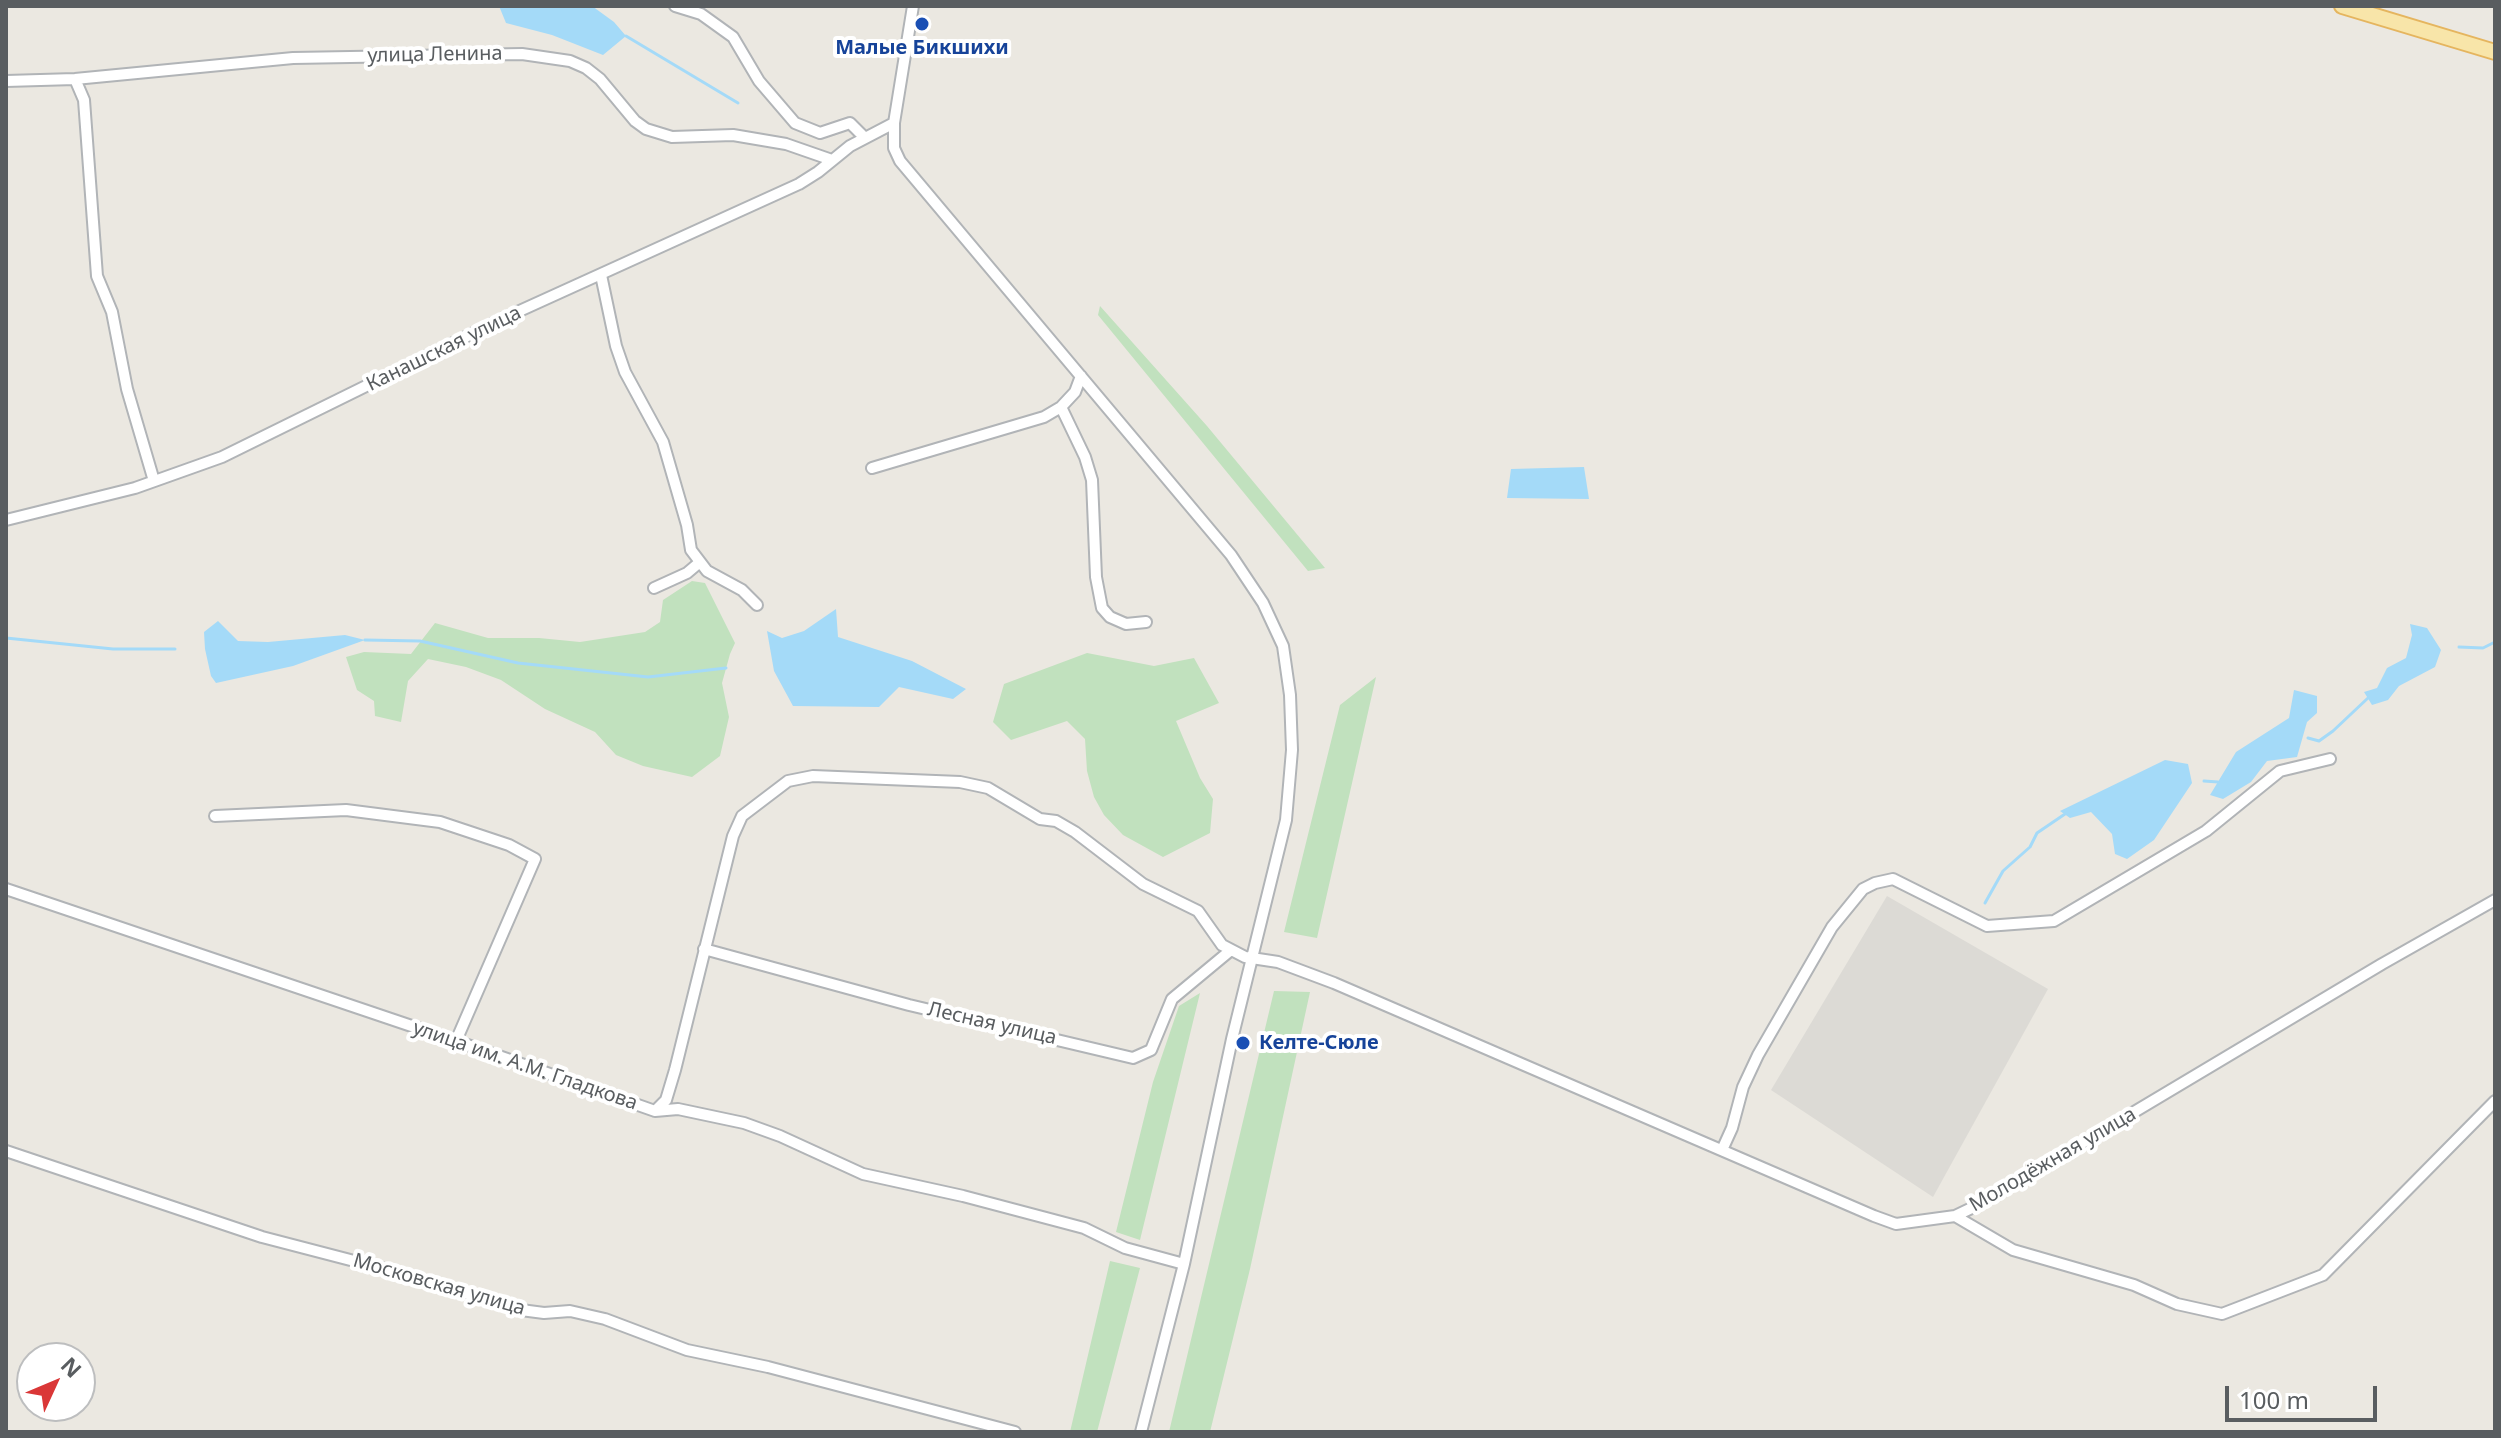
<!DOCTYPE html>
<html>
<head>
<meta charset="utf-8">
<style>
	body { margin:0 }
	#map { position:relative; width:2501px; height:1438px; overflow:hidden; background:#ebe8e1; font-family:"Noto Sans",sans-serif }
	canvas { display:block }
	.frame { position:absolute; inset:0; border:8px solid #595d60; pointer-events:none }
	.north { position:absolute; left:16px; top:1342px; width:80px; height:80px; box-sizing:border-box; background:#fff; border:2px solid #bdbebf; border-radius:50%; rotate:46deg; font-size:22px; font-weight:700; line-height:32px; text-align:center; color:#595d60 }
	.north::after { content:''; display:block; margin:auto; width:28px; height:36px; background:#da3737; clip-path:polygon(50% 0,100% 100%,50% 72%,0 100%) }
	.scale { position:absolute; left:2225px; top:1386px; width:152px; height:36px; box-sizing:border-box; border:4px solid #595d60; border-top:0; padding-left:10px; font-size:24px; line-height:28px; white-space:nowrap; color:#595d60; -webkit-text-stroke:6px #fff; paint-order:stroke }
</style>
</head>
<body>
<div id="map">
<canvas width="2501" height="1438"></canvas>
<div class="frame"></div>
<div class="north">N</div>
<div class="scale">100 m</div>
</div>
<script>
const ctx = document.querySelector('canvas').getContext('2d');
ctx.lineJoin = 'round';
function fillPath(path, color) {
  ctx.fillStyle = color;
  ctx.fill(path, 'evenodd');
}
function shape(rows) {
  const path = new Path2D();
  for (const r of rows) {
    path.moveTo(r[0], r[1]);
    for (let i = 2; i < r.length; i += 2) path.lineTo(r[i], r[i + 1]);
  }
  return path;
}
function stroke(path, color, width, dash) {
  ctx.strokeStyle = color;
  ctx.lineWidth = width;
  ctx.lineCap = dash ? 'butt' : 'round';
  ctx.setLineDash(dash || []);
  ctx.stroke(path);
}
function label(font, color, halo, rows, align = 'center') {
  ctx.font = font + ' "Noto Sans",sans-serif';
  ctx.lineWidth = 8;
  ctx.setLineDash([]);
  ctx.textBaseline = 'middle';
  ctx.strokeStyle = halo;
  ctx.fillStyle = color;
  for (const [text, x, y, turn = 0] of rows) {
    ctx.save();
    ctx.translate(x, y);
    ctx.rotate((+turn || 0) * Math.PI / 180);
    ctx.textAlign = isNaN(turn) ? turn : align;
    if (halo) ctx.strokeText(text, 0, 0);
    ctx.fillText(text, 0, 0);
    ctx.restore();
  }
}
fillPath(shape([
	[1887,896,2048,989,1933,1197,1771,1090]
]), '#dcdad5');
fillPath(shape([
	[1100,306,1207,426,1325,568,1308,571,1098,315],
	[692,581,705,583,735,643,730,654,722,683,729,717,720,756,692,777,643,766,616,755,595,732,545,709,501,680,466,667,428,659,408,681,401,722,375,716,374,701,357,690,346,657,364,652,411,654,435,623,488,638,539,638,580,642,645,632,660,622,663,600],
	[1087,653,1154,666,1194,658,1219,703,1176,721,1200,778,1213,799,1210,833,1163,857,1123,835,1104,815,1094,797,1087,771,1085,739,1067,721,1011,740,993,722,1004,684],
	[1376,677,1317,938,1284,932,1340,705],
	[1274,991,1310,992,1250,1269,1210,1432,1169,1432],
	[1200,993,1140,1240,1116,1232,1153,1082,1179,1006],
	[1110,1261,1140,1268,1097,1432,1070,1432]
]), '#c1e1be');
fillPath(shape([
	[499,6,592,6,614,22,626,36,603,55,552,35,506,23],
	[1584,467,1589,499,1507,498,1511,469],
	[836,609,838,637,912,661,966,689,953,699,899,687,879,707,793,706,774,671,767,631,782,638,804,631],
	[218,621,238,641,268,642,345,635,365,640,293,666,216,683,211,676,205,649,204,632],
	[2410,624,2427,628,2441,650,2435,667,2399,686,2388,700,2372,705,2364,692,2377,688,2387,668,2406,658,2412,635],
	[2294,690,2317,696,2317,713,2307,722,2297,757,2267,761,2251,782,2223,799,2210,795,2236,752,2289,718],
	[2165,760,2188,764,2192,783,2154,840,2127,859,2115,854,2112,834,2091,812,2070,818,2060,811]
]), '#a4daf8');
stroke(shape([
	[626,36,738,103],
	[6,638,113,649,175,649],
	[365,640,420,641,518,663,648,677,726,668],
	[2459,647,2483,648,2495,642],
	[2308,738,2319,741,2333,731,2368,698],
	[2204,781,2218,782],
	[1985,903,2003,871,2030,847,2037,833,2065,814]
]), '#a4daf8', 3);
const minor = shape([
	[675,6,701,14,733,37,759,81,795,123,820,133,850,123,864,137],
	[913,6,894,123,894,148,900,161,1231,555,1263,603,1283,646,1290,695,1292,750,1286,820,1232,1039,1184,1264,1141,1432],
	[75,79,84,100,97,276,112,312,127,389,154,481],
	[6,81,75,79,293,58,522,54,570,61,586,68,600,79,635,121,646,129,672,137,733,135,786,144,832,160],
	[601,275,616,346,625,372,663,442,687,525,691,550,707,571,742,590,757,605],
	[1061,407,1085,457,1092,480,1096,577,1102,608,1110,617,1126,624,1146,622],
	[872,468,1044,417,1061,407,1075,392,1081,376],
	[6,520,135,488,222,457,504,318,799,184,818,172,850,146,894,123],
	[654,588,687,573,700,562],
	[215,816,346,810,440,822,509,845,535,859,456,1041],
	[6,889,456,1041,655,1111,678,1109,744,1123,780,1136,863,1174,963,1196,1084,1228,1125,1248,1184,1264],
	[2495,900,2382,964,1980,1204,1955,1216,2013,1250,2134,1285,2177,1304,2222,1314,2323,1275,2495,1101],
	[704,949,909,1005,1133,1058,1151,1050,1172,999,1231,950],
	[655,1111,666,1100,675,1070,733,836,742,816,788,781,813,776,960,782,988,788,1040,819,1056,821,1075,832,1143,884,1198,911,1222,945,1245,957,1278,962,1334,983,1874,1216,1896,1224,1955,1216],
	[1722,1150,1732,1128,1743,1087,1758,1055,1832,927,1863,889,1875,883,1893,879,1987,926,2054,921,2206,831,2280,771,2330,759],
	[6,1151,262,1237,385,1269,521,1310,544,1313,570,1311,605,1319,687,1350,768,1367,1015,1432]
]);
const major = shape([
	[2342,6,2495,52]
]);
stroke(minor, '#b1b4b7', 14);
stroke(major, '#e5b55f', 18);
stroke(minor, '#fff', 10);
stroke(major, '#f8e5a9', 14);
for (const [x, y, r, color] of [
	[922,24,8,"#1a4fb4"],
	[1243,1043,8,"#1a4fb4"]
]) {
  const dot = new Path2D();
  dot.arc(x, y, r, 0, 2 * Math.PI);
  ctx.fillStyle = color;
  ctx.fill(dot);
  stroke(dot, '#fff', 3);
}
label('bold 20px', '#164399', '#fff', [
	["Малые Бикшихи",922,48],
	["Келте-Сюле",1259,1043,"left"]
]);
label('20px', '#595d60', '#fff', [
	["улица Ленина",435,55,-1],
	["Канашская улица",444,349,-26],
	["Лесная улица",992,1024,13],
	["улица им. А.М. Гладкова",525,1066,19],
	["Молодёжная улица",2053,1160,-30],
	["Московская улица",439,1285,16]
]);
</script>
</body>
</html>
